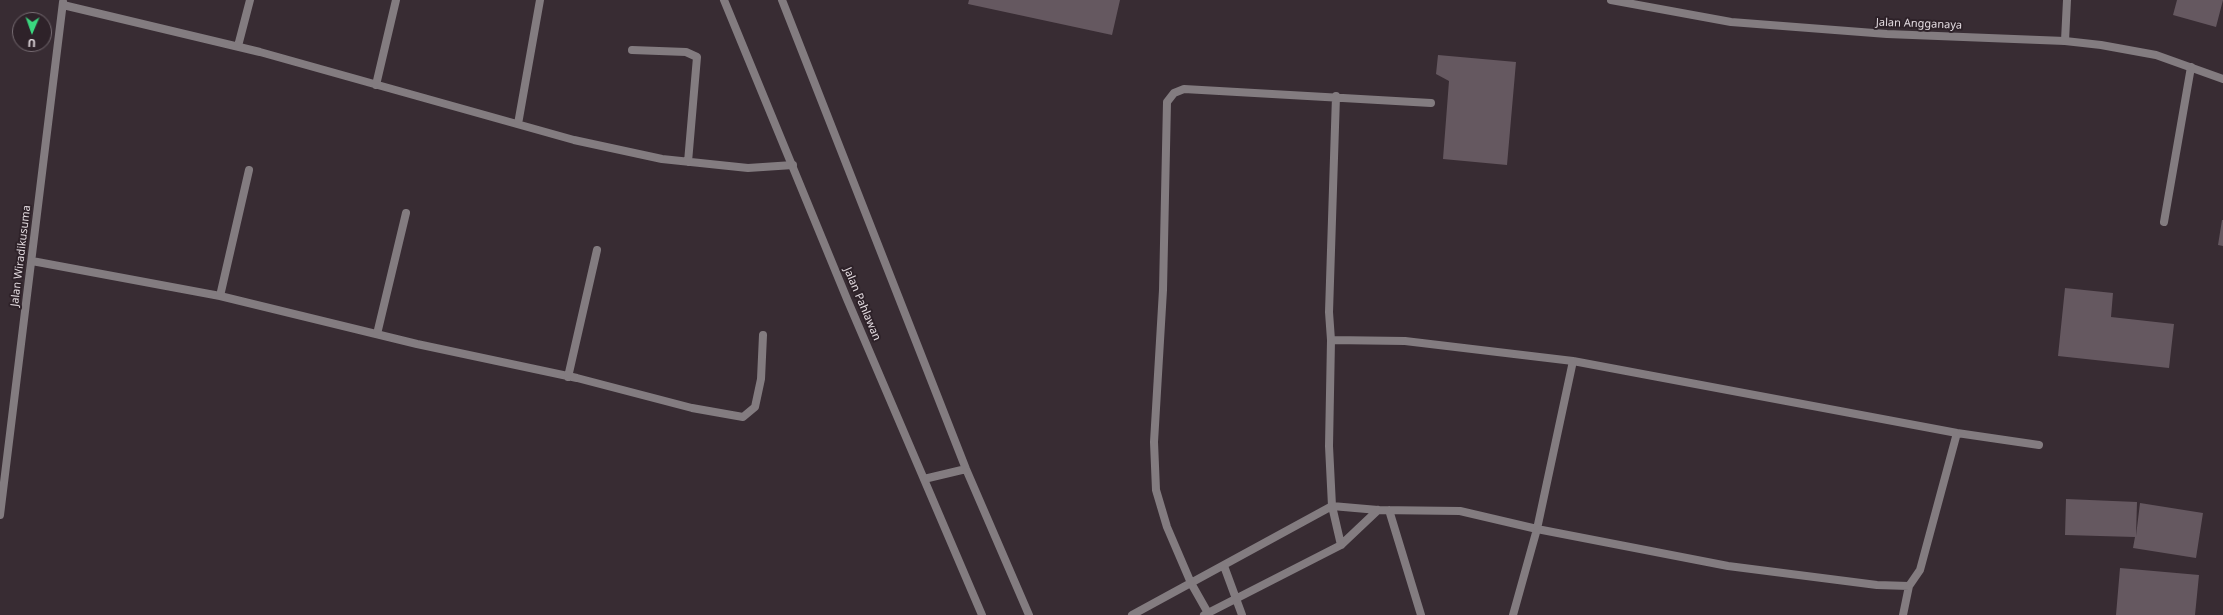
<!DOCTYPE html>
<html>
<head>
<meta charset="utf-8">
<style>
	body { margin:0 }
	#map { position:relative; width:2223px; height:615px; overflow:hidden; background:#382c33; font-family:"Noto Sans",sans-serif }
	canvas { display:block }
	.north { position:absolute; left:12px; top:12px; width:40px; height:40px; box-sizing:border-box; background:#2e2229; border:1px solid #766c72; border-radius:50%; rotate:182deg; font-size:11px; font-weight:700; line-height:16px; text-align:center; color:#e3dbe0 }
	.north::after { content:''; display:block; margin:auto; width:14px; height:18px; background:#3ad77f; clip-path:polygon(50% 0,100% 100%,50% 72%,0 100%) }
</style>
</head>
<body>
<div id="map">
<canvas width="2223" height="615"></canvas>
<div class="north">U</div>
</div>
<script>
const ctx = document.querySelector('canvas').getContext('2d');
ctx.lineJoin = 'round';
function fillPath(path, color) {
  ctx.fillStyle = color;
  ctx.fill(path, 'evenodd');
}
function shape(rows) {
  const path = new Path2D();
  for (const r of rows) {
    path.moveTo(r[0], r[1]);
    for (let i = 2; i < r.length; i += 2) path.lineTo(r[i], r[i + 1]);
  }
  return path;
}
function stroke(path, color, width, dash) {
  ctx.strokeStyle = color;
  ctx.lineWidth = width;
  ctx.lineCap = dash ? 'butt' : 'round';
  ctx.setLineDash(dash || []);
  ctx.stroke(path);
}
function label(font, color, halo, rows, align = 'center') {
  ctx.font = font + ' "Noto Sans",sans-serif';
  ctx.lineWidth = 4;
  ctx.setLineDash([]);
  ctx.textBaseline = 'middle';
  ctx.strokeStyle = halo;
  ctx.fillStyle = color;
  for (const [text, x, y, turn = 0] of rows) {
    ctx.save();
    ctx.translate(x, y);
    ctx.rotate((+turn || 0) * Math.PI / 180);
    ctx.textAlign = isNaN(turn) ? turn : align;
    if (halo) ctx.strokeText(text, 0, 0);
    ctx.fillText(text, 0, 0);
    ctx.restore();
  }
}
fillPath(shape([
	[969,0,1120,0,1112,35,968,4],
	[2177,0,2223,0,2216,27,2173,15],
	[1438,55,1516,62,1507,165,1443,159,1449,81,1436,74],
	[2222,220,2223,220,2223,246,2218,245],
	[2065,288,2113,293,2111,317,2174,324,2169,368,2058,356],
	[2066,499,2137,502,2136,536,2140,503,2203,513,2196,558,2133,548,2135,537,2065,535],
	[2120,568,2199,575,2195,615,2116,615]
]), '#655860');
stroke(shape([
	[63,5,260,52,574,140,662,159,748,168,793,165],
	[2065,41,2067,0],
	[238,46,250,0],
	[632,50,686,52,697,57,688,162],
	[376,85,396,0],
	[1336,96,1329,312,1331,340,1329,446,1332,506,1341,545],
	[518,124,540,0],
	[2164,222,2191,67],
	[32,261,220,296,417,344,577,378,692,408,743,417,755,407,761,379,763,335],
	[220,296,249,170],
	[377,334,406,213],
	[1331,340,1405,341,1573,361,1957,433,2039,445],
	[568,377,597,250],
	[1389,510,1421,615],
	[0,515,63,2],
	[1224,566,1242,615],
	[1208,613,1191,583,1167,527,1156,490,1154,442,1163,290,1167,102,1174,93,1184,89,1431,103],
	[1132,615,1332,506,1378,510,1460,511,1537,529,1728,566,1877,585,1909,586,1920,570,1957,433],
	[1204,615,1341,545,1378,510],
	[1513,615,1537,529,1573,361],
	[1903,615,1909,586]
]), '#837c80', 8);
stroke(shape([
	[724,0,847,299,982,615],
	[782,0,966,469,1029,615],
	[1611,0,1731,22,1887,34,2065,41,2101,45,2156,55,2223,79],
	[924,479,966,469]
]), '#837c80', 8);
label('11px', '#e3dbe0', '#2e2229', [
	["Jalan Angganaya",1919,24,2],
	["Jalan Wiradikusuma",21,256,-83],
	["Jalan Pahlawan",862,304,67]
]);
</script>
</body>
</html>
